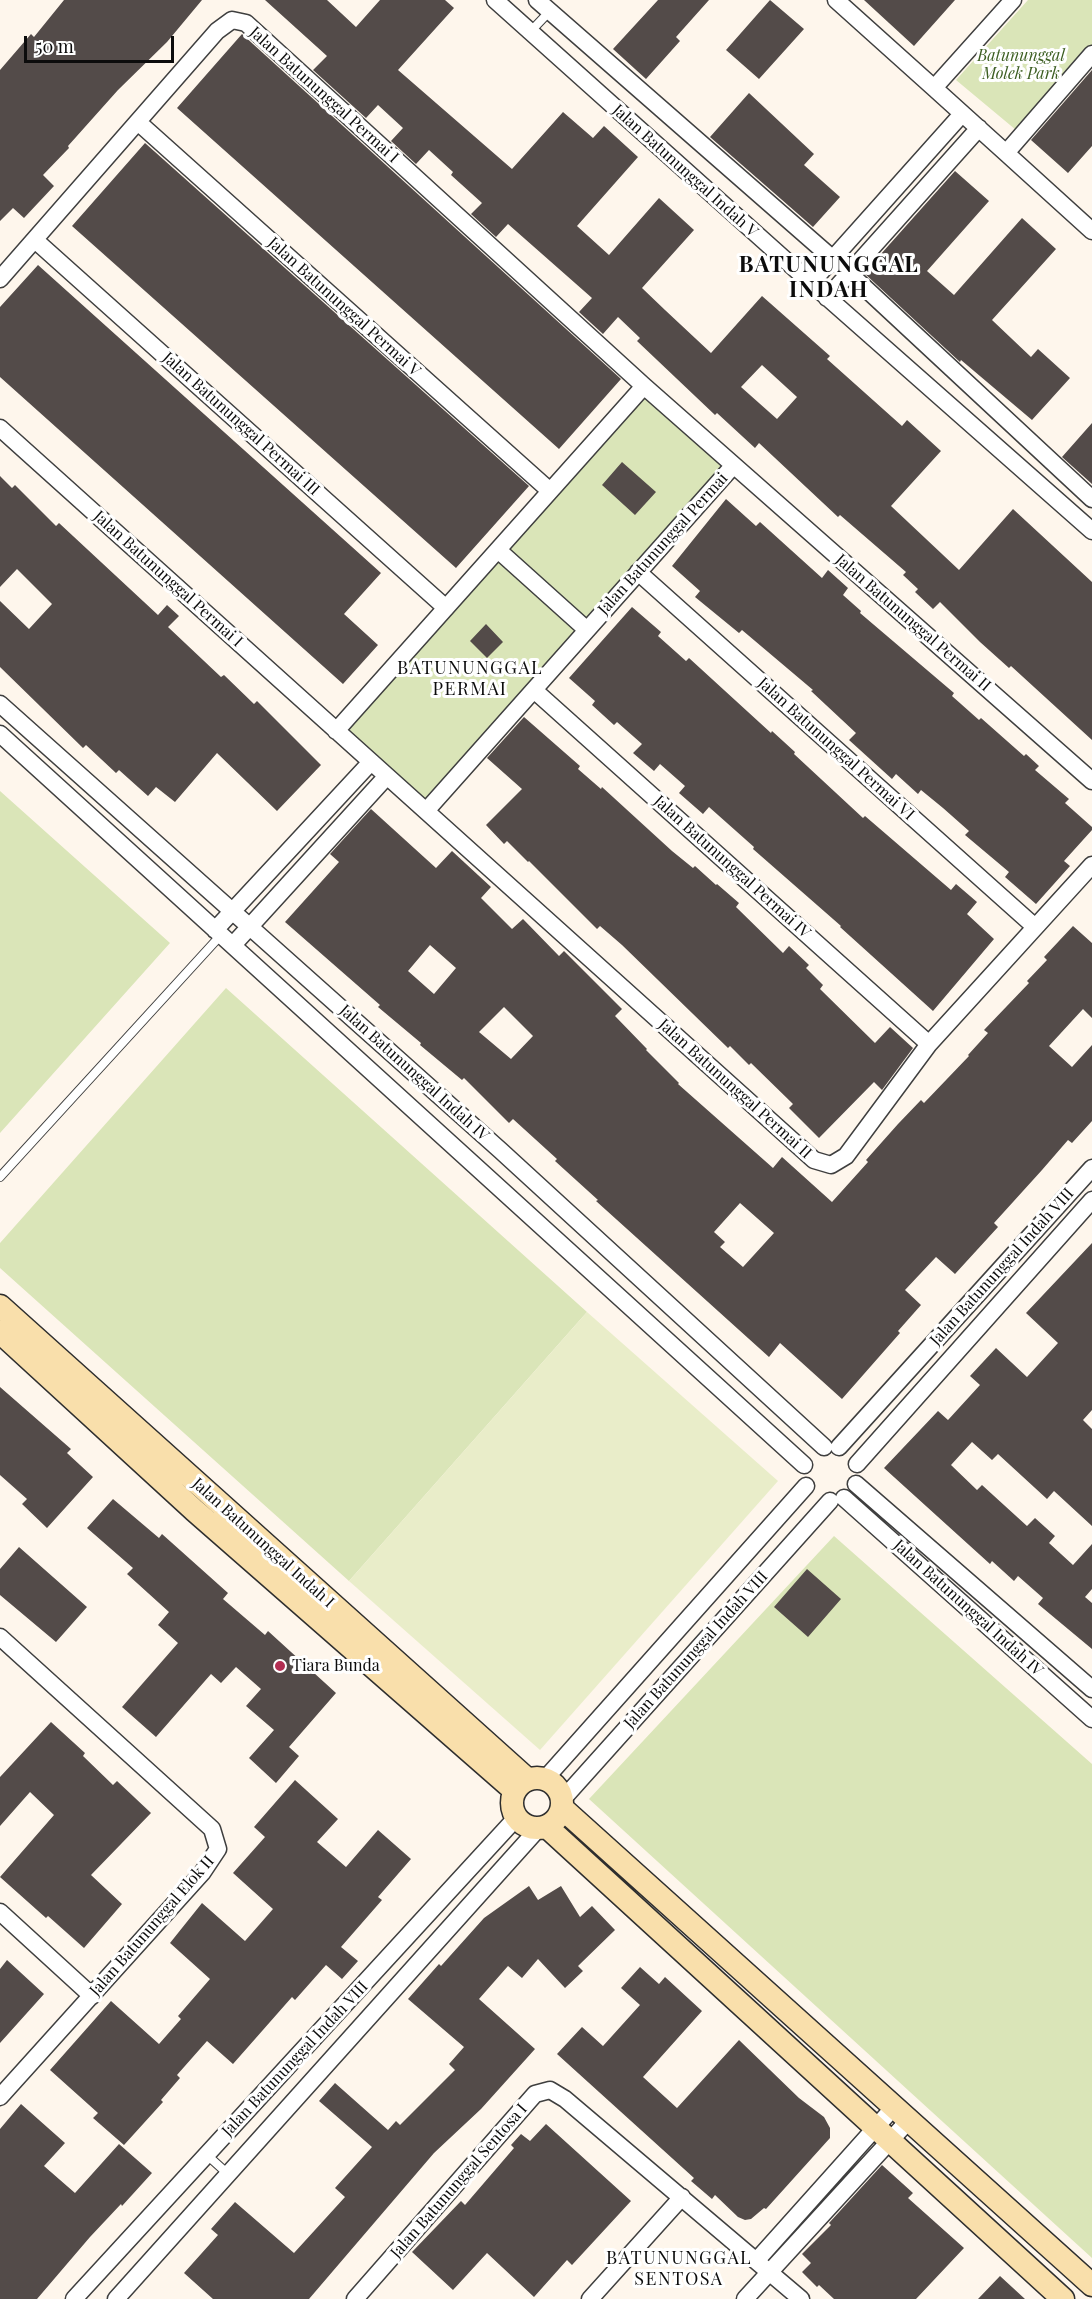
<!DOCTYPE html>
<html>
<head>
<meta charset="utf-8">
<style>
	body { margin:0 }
	#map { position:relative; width:1092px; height:2299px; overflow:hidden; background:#fef6ec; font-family:"Playfair Display",serif }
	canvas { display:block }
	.scale { position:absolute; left:24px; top:36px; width:150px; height:27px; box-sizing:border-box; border:3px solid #0c0c0c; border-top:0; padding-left:8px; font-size:18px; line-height:21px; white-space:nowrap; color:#0c0c0c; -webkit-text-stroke:4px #fff; paint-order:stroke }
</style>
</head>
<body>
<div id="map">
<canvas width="1092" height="2299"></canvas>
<div class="scale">50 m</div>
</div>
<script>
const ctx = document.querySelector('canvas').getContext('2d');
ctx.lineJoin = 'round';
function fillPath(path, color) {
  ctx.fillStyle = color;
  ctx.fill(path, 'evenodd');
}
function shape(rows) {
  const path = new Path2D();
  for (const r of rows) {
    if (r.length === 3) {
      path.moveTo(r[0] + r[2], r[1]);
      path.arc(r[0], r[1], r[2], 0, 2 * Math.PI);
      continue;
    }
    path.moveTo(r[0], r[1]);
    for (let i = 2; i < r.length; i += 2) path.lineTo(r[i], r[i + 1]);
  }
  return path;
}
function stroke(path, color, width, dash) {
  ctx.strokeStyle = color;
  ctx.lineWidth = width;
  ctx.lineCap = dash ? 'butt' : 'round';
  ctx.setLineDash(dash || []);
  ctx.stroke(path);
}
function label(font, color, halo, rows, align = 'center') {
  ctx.font = font + ' "Playfair Display",serif';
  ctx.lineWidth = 6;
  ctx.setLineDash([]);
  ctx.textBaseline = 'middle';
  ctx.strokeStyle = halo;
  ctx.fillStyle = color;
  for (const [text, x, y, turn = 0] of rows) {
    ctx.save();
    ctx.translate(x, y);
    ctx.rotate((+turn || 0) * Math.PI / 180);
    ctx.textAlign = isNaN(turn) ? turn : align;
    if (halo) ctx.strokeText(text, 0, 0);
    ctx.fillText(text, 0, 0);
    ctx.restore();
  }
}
fillPath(shape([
	[1028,0,1092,0,1092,45,1016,130,956,80],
	[649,387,731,462,425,807,339,730],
	[0,791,170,943,0,1133],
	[226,988,587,1312,349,1581,0,1268,0,1243],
	[834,1536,1092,1764,1092,2258,589,1799]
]), '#dae5b8');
fillPath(shape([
	[587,1312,778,1481,540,1750,349,1581]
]), '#e9edc9');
fillPath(shape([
	[64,0,202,0,167,42,118,90,68,146,69,148,43,175,54,186,24,218,13,208,0,221,0,70,31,34,34,37],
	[265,0,327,0,356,27,380,0,445,0,454,8,398,70,512,169,563,112,593,138,604,126,638,157,577,226,609,255,659,198,694,230,642,288,665,310,711,353,762,296,830,356,827,359,902,426,907,420,941,451,891,506,959,570,1013,509,1092,582,1092,740,1011,666,1009,668,980,642,940,602,933,609,915,592,918,589,903,575,906,572,840,515,838,517,759,443,755,448,717,413,715,415,637,341,640,338,618,317,603,334,579,312,592,298,508,224,496,237,471,214,482,203,451,175,453,172,429,150,416,164,391,141,403,128,378,105,366,118,313,70,327,56],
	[762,365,797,397,777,419,741,387],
	[658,0,709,0,676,37,680,41,646,79,613,49],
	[770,0,804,29,759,79,726,50],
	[864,0,955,0,914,46],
	[242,34,621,379,559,449,177,108],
	[1092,70,1092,146,1068,173,1031,140],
	[749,93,814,154,804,165,840,197,813,227,710,137],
	[145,143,529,486,456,568,72,226],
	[955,171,989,201,927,271,954,295,1022,218,1056,249,992,320,1031,357,1038,349,1070,378,1032,420,961,360,960,362,864,273],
	[38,265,381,573,344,614,378,645,343,684,0,377,0,307],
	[1092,423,1092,484,1062,457],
	[622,462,656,492,635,515,602,485],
	[0,476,12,488,15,485,56,526,59,523,158,615,167,605,179,616,168,627,221,677,224,675,254,704,257,701,321,765,277,811,217,753,175,802,156,787,148,796,119,770,116,773,86,745,83,748,0,667,0,601,29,629,52,604,17,569,0,587],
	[726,499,756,526,760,522,822,578,828,570,848,588,843,595,861,611,860,613,954,693,952,696,979,720,981,718,1024,756,1026,754,1039,766,1035,770,1069,799,1065,803,1092,827,1092,830,1064,861,1070,866,1036,904,1005,877,1009,872,965,835,969,831,943,808,921,790,918,794,896,774,892,779,849,740,856,733,811,691,813,690,742,630,739,633,695,597,700,591,672,566],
	[632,607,661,632,658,636,686,661,689,658,771,733,772,731,795,752,794,754,863,818,865,816,951,890,956,884,977,902,967,914,994,939,933,1011,840,927,841,926,753,849,754,847,709,807,703,814,679,793,685,786,660,764,654,771,633,753,642,744,617,722,614,725,592,705,595,701,569,678],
	[486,624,503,642,487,658,470,641],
	[524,717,580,766,578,769,601,789,602,787,672,851,693,868,695,866,716,885,717,884,739,903,736,907,783,953,789,946,809,965,806,968,823,985,820,989,875,1043,890,1027,913,1048,882,1090,874,1082,819,1138,789,1108,793,1104,751,1063,749,1065,730,1046,728,1048,622,945,600,926,597,929,529,861,528,862,507,841,504,844,486,825,522,789,487,758],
	[371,809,436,868,452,851,491,887,481,898,512,929,523,919,559,956,564,951,622,1009,615,1016,647,1049,646,1050,679,1083,678,1084,773,1168,782,1157,832,1202,868,1162,866,1160,898,1124,921,1100,924,1103,969,1056,968,1055,988,1033,984,1030,1029,983,1027,981,1047,960,1044,957,1073,926,1092,943,1092,1018,1083,1009,1049,1046,1072,1067,1092,1045,1092,1121,1072,1143,1068,1140,1042,1170,994,1223,998,1227,955,1274,936,1257,905,1290,921,1305,898,1331,900,1333,842,1399,780,1343,769,1357,596,1201,598,1200,555,1161,557,1159,513,1119,509,1123,464,1078,462,1080,420,1045,421,1043,378,1007,380,1005,285,922,339,862,330,854],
	[430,945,456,968,434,994,408,971],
	[504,1007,533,1036,511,1059,479,1032],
	[740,1203,774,1233,743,1267,720,1247,725,1242,714,1232],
	[1092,1243,1092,1410,1083,1420,1092,1429,1092,1526,1054,1491,1047,1499,998,1454,992,1460,972,1442,951,1465,977,1490,982,1485,1027,1526,1035,1518,1055,1536,1049,1543,1073,1565,1092,1544,1092,1589,1085,1597,1092,1603,1092,1649,1038,1604,1043,1598,1018,1576,1014,1581,992,1561,990,1564,884,1468,938,1411,948,1420,980,1385,970,1376,996,1348,1027,1377,1058,1343,1026,1313],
	[0,1387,71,1449,67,1453,93,1477,47,1528,22,1504,27,1499,0,1475],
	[113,1499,159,1538,162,1534,228,1593,223,1599,265,1635,268,1631,336,1693,289,1747,299,1756,276,1783,249,1758,274,1730,246,1706,261,1689,236,1667,221,1683,211,1674,156,1737,122,1707,178,1643,158,1625,169,1612,127,1574,133,1568,87,1528],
	[19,1547,87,1607,56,1642,0,1595,0,1569],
	[807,1569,841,1599,808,1637,774,1607],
	[51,1722,85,1753,83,1756,113,1785,117,1781,151,1813,91,1875,122,1904,84,1948,48,1916,46,1918,0,1877,54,1815,30,1792,0,1826,0,1777],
	[295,1780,338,1819,317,1842,346,1867,378,1830,411,1859,378,1897,382,1900,341,1947,358,1961,342,1979,326,1965,295,2000,292,1997,233,2064,207,2041,177,2075,180,2078,161,2100,163,2102,124,2145,93,2118,98,2113,50,2070,111,2001,159,2044,181,2019,178,2016,210,1979,170,1943,202,1903,245,1941,273,1909,233,1873,265,1837,254,1827],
	[529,1886,538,1900,561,1886,580,1917,592,1906,615,1930,578,1966,583,1971,565,1988,538,1959,522,1978,508,1966,479,1999,535,2049,481,2109,434,2153,309,2299,213,2299,184,2273,218,2235,211,2229,235,2202,294,2253,345,2197,335,2188,372,2147,319,2101,335,2083,388,2130,396,2121,400,2125,455,2070,449,2064,464,2047,408,1999,439,1964,441,1966,484,1918],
	[7,1960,44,1994,0,2043,0,1969],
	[640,1967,659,1984,665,1977,702,2011,643,2077,677,2108,739,2040,799,2098,824,2117,830,2128,830,2138,766,2209,764,2208,751,2219,745,2220,738,2217,715,2195,712,2199,691,2181,694,2178,557,2054,582,2027,603,2046,640,2005,621,1988],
	[21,2104,65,2143,44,2166,75,2193,119,2144,152,2173,122,2206,121,2204,90,2237,37,2299,0,2299,0,2129],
	[546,2124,631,2201,572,2265,567,2260,534,2297,487,2253,453,2290,412,2252,461,2201,465,2205,514,2148,511,2145,521,2134,530,2141],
	[882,2165,913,2193,908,2198,964,2248,916,2299,834,2299,819,2285,817,2287,802,2272,811,2263,802,2254,831,2225,829,2223],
	[1000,2276,1025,2299,978,2299]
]), '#534b49');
const lane = shape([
	[530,32,550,11],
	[0,1177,221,935],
	[207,2155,228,2174]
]);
const street = shape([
	[495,0,811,283,1092,531],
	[537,0,849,273,1092,499],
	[836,0,934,88],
	[1013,0,934,88,1006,153,1092,54],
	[139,123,550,491],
	[1006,153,1092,231],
	[35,240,446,608],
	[0,279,217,31,232,20,246,23,644,386,1092,781],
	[811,283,962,114],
	[827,298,979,128],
	[0,428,814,1160,831,1165,846,1156,929,1044,1092,865],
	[498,550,587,630],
	[638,572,1034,926],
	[534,690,929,1044],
	[0,704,500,1150,824,1447],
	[336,731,644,386],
	[0,734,804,1465],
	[426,811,733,466],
	[215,930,371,762],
	[233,945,387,776],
	[839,1447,1092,1168],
	[857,1464,1092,1200],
	[856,1484,1092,1689],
	[844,1498,1092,1719],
	[0,1637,212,1829,218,1849,202,1873,0,2097],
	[545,1779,806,1486],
	[562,1800,830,1501],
	[0,1912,92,1996],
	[757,2260,894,2107],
	[74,2299,516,1818],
	[116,2299,538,1829],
	[355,2299,535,2094,550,2090,565,2099,801,2299],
	[590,2299,682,2197],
	[745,2299,909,2120]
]);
const secondary = shape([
	[0,1306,527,1779],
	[0,1332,194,1510,514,1790],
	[537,1803,25],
	[562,1808,1092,2285],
	[547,1827,1063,2299]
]);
stroke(lane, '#3f3f3f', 10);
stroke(street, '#3f3f3f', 19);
stroke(secondary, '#2e2e2e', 25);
stroke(lane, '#fff', 8);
stroke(street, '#fff', 16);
stroke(secondary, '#f9dfab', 22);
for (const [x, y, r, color] of [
	[280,1666,6,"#b22e52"]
]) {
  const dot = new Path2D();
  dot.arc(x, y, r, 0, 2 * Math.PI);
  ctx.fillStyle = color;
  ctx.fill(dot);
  stroke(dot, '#fff', 2);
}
label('italic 16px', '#3c5e21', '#fff', [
	["Batununggal",1021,56],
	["Molek Park",1021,74]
]);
label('16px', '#0c0c0c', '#fff', [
	["Jalan Batununggal Permai I",324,95,42],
	["Jalan Batununggal Indah V",685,171,42],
	["Jalan Batununggal Permai V",344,307,42],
	["Jalan Batununggal Permai III",241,424,42],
	["Jalan Batununggal Permai",663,544,-48],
	["Jalan Batununggal Permai I",168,579,42],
	["Jalan Batununggal Permai II",913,623,41],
	["Jalan Batununggal Permai VI",836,749,42],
	["Jalan Batununggal Permai IV",732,867,42],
	["Jalan Batununggal Indah IV",414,1073,42],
	["Jalan Batununggal Permai II",735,1089,42],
	["Jalan Batununggal Indah VIII",1002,1267,-48],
	["Jalan Batununggal Indah I",263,1543,42],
	["Jalan Batununggal Indah IV",968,1608,42],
	["Jalan Batununggal Indah VIII",696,1650,-48],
	["Jalan Batununggal Elok II",152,1926,-49],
	["Jalan Batununggal Indah VIII",295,2059,-47],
	["Jalan Batununggal Sentosa I",459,2181,-49]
]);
label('16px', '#0c0c0c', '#fff', [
	["Tiara Bunda",292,1666]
], 'left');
ctx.letterSpacing = '1.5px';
label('18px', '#0c0c0c', '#fff', [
	["BATUNUNGGAL",470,668],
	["PERMAI",470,689],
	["BATUNUNGGAL",679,2258],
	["SENTOSA",679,2279]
]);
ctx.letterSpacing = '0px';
ctx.letterSpacing = '1.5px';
label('bold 22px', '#0c0c0c', '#fff', [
	["BATUNUNGGAL",829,265],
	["INDAH",829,290]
]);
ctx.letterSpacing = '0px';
</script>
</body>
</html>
